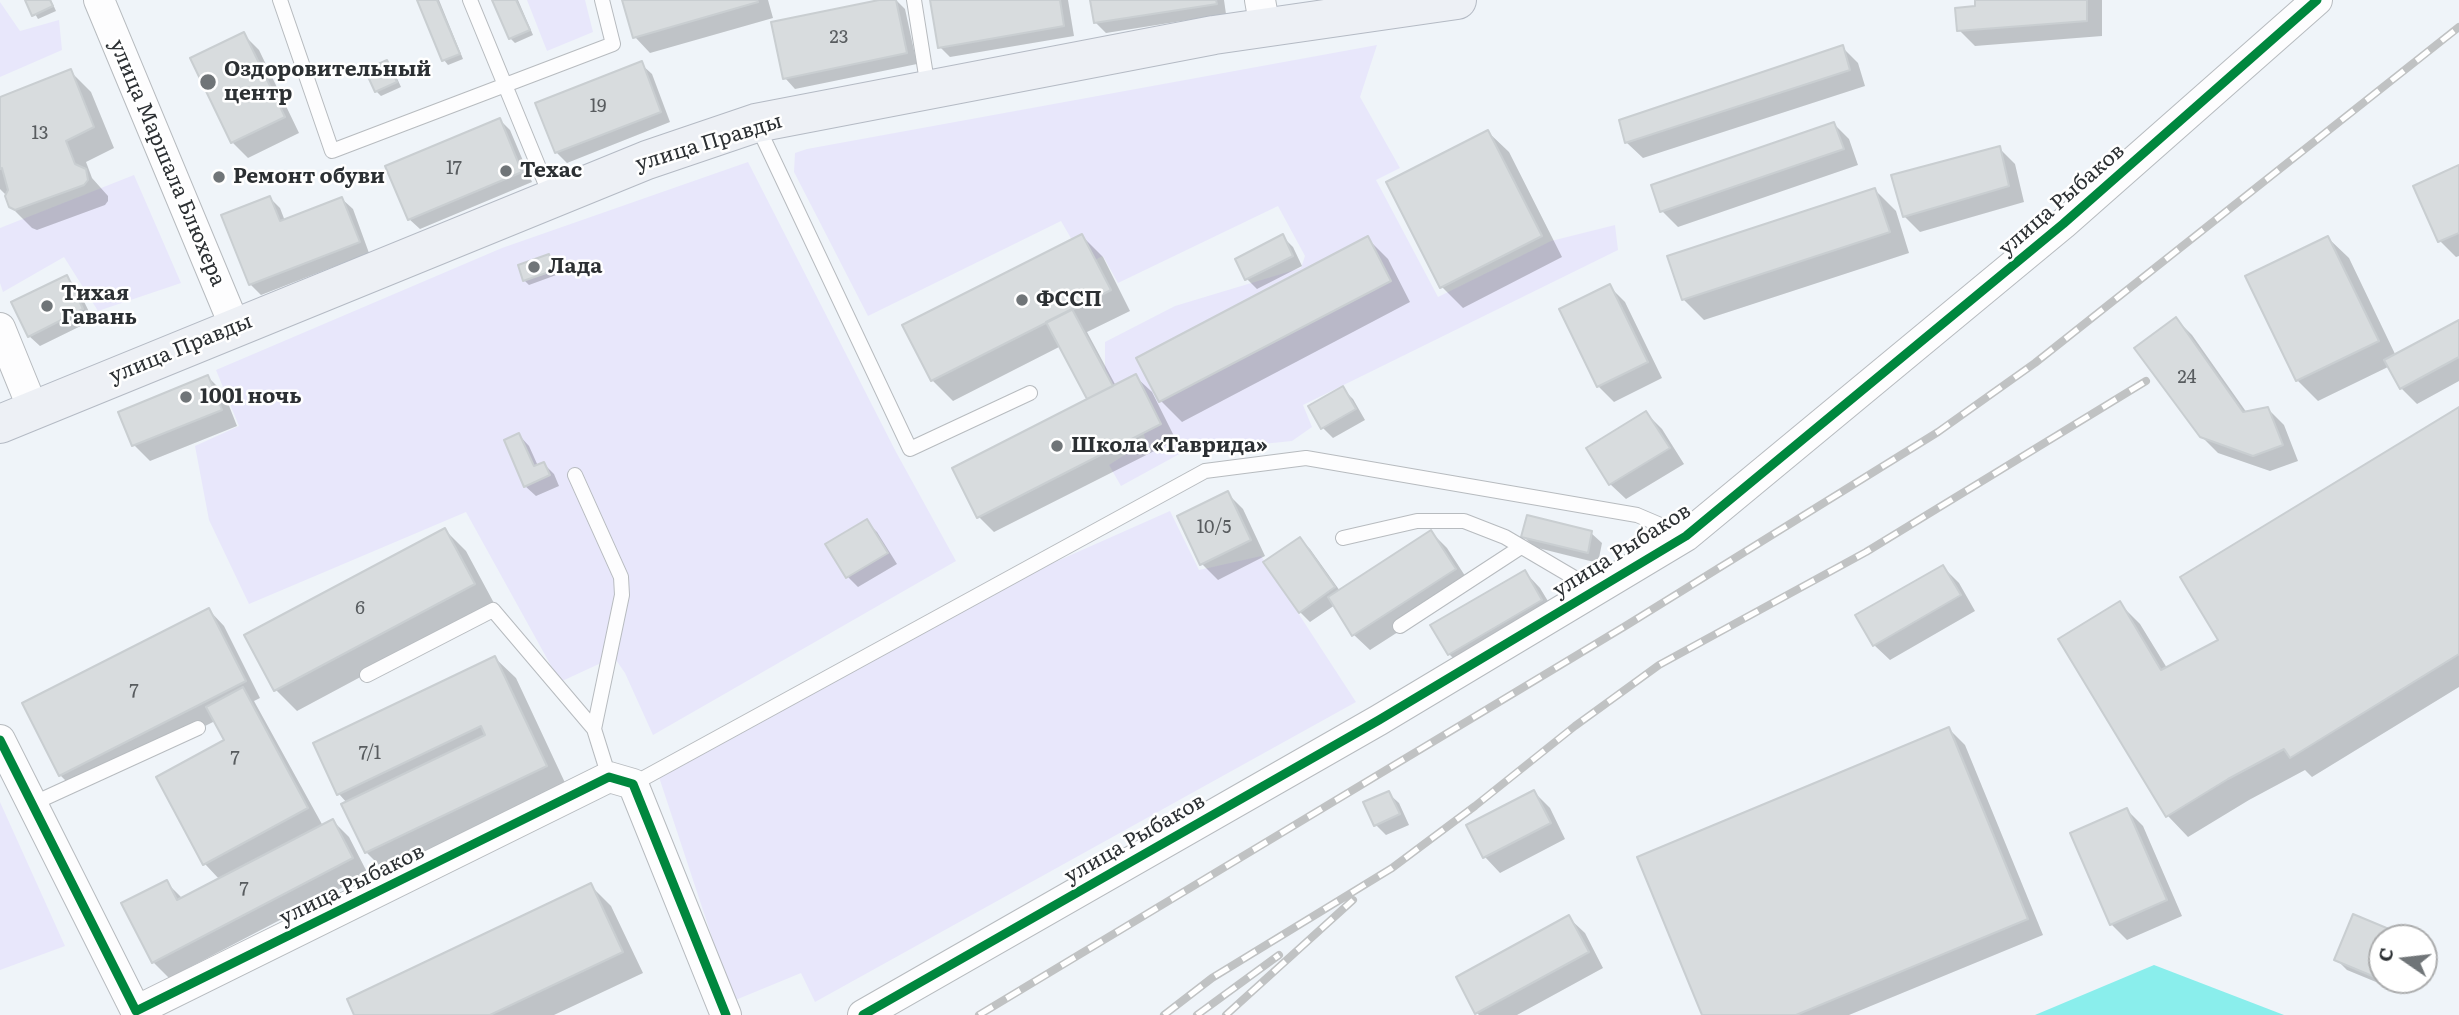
<!DOCTYPE html>
<html>
<head>
<meta charset="utf-8">
<style>
	body { margin:0 }
	#map { position:relative; width:2459px; height:1015px; overflow:hidden; background:#eff4f9; font-family:Literata,serif }
	canvas { display:block }
	.north { position:absolute; left:2368px; top:924px; width:70px; height:70px; box-sizing:border-box; background:#fff; border:2px solid #abacad; border-radius:50%; rotate:284deg; font-size:19px; font-weight:700; line-height:28px; text-align:center; color:#2c3033 }
	.north::after { content:''; display:block; margin:auto; width:24px; height:32px; background:#707578; clip-path:polygon(50% 0,100% 100%,50% 72%,0 100%) }
</style>
</head>
<body>
<div id="map">
<canvas width="2459" height="1015"></canvas>
<div class="north">С</div>
</div>
<script>
const ctx = document.querySelector('canvas').getContext('2d');
ctx.lineJoin = 'round';
function fillPath(path, color) {
  ctx.fillStyle = color;
  ctx.fill(path, 'evenodd');
}
function shape(rows) {
  const path = new Path2D();
  for (const r of rows) {
    path.moveTo(r[0], r[1]);
    for (let i = 2; i < r.length; i += 2) path.lineTo(r[i], r[i + 1]);
  }
  return path;
}
function stroke(path, color, width, dash) {
  ctx.strokeStyle = color;
  ctx.lineWidth = width;
  ctx.lineCap = dash ? 'butt' : 'round';
  ctx.setLineDash(dash || []);
  ctx.stroke(path);
}
function label(font, color, halo, rows, align = 'center') {
  ctx.font = font + ' Literata,serif';
  ctx.lineWidth = 5;
  ctx.setLineDash([]);
  ctx.textBaseline = 'middle';
  ctx.strokeStyle = halo;
  ctx.fillStyle = color;
  for (const [text, x, y, turn = 0] of rows) {
    ctx.save();
    ctx.translate(x, y);
    ctx.rotate((+turn || 0) * Math.PI / 180);
    ctx.textAlign = isNaN(turn) ? turn : align;
    if (halo) ctx.strokeText(text, 0, 0);
    ctx.fillText(text, 0, 0);
    ctx.restore();
  }
}
fillPath(shape([
	[527,0,585,0,593,32,547,51],
	[0,2,20,31,59,20,62,50,0,77],
	[1377,45,1360,97,1400,168,1376,180,1438,297,1551,241,1615,225,1618,250,1303,405,1312,427,1292,441,1183,452,1121,486,1109,465,1146,441,1140,422,1119,387,1105,383,1105,342,1175,306,1301,268,1305,256,1278,206,1118,283,1103,256,1086,264,1061,221,868,316,794,172,795,153,807,149],
	[748,162,896,452,956,561,653,735,625,673,614,657,560,682,466,512,249,604,209,520,195,446,239,426,216,370,502,248],
	[134,175,181,283,98,311,64,257,3,292,0,283,0,228],
	[1170,511,1199,570,1261,556,1356,702,815,1002,801,973,733,1001,658,774,992,590],
	[0,802,65,946,0,970]
]), '#e8e7fb');
fillPath(shape([
	[2154,965,2284,1015,2035,1015]
]), '#8aeeec');
fillPath(shape([
	[27,0,51,0,56,11,38,19],
	[419,0,439,0,463,59,448,65,444,60],
	[494,0,518,0,533,35,515,43,510,38],
	[624,0,768,0,773,18,650,53,635,37],
	[887,0,896,0,905,9,917,64,795,89,785,78],
	[932,0,1068,0,1074,36,950,57,940,47],
	[1092,0,1224,0,1226,14,1106,33,1095,22],
	[1977,0,2102,0,2102,36,1975,46,1959,30,1977,7],
	[243,34,259,50,299,133,248,158,232,142],
	[1842,47,1858,63,1865,86,1643,158,1627,143,1621,121],
	[387,62,392,67,401,87,381,96,376,91],
	[641,64,652,74,670,122,567,163,556,152],
	[70,71,91,92,114,148,86,162,92,178,108,196,108,201,105,205,37,230,32,228,10,206,7,196,0,189,0,99],
	[500,120,510,130,532,182,420,229,409,219],
	[1834,124,1849,139,1858,165,1678,227,1662,211],
	[1488,132,1509,152,1562,257,1463,308,1442,287,1388,182],
	[1999,148,2015,164,2024,202,1920,232,1904,216],
	[2459,167,2459,256,2456,257,2440,241,2415,187],
	[1875,190,1896,211,1909,253,1704,320,1683,299],
	[270,198,280,208,285,221,342,199,353,209,369,253,261,295,250,284],
	[1082,236,1103,257,1130,311,1087,332,1116,386,1136,377,1152,392,1176,440,994,532,979,517,1090,400,1061,346,953,401,932,380],
	[1282,236,1293,247,1302,266,1257,289,1247,279],
	[2328,238,2349,258,2396,356,2459,322,2459,381,2417,404,2401,388,2390,366,2318,401,2297,380],
	[1368,239,1388,259,1410,302,1182,422,1161,401,1139,359],
	[549,256,554,261,559,274,529,285,524,280],
	[66,277,77,287,93,320,40,346,29,336],
	[1609,286,1625,302,1662,378,1614,402,1598,386],
	[2176,319,2192,335,2247,413,2268,409,2284,425,2298,461,2270,471,2218,453,2201,436],
	[208,377,224,393,237,426,150,461,134,445,121,413],
	[1342,388,1353,399,1365,420,1333,438,1323,428],
	[2459,409,2459,687,2312,777,2305,770,2249,800,2188,837,2168,816,2060,639,2119,603,2140,624,2167,668,2221,641],
	[1646,413,1662,429,1684,464,1626,499,1610,484],
	[519,435,529,446,538,466,544,464,554,474,559,486,536,496,525,486],
	[1227,493,1243,509,1265,556,1218,580,1202,564],
	[867,522,877,532,897,564,858,587,848,577],
	[445,530,466,551,495,605,297,711,276,690],
	[1431,532,1447,548,1471,585,1370,650,1354,635,1335,605,1310,622,1300,612,1300,539,1310,549,1340,591],
	[1591,533,1602,543,1598,563,1534,547,1523,536],
	[1943,567,1959,583,1975,611,1890,660,1874,645],
	[1525,572,1540,588,1557,616,1465,670,1449,654],
	[209,610,224,626,260,698,254,701,323,826,333,821,349,837,368,874,169,978,153,962,166,882,182,898,220,880,205,864,226,741,215,721,76,791,60,775],
	[495,658,516,678,567,787,387,873,366,852,347,803,339,794],
	[1949,729,1965,745,2043,935,1849,1015,1704,1015],
	[1534,792,1550,808,1565,839,1500,873,1485,857,1468,826],
	[1388,793,1399,803,1409,825,1386,835,1376,825],
	[2127,810,2143,826,2182,916,2127,940,2111,924],
	[590,885,611,906,643,973,554,1015,356,1015],
	[2354,916,2403,938,2382,938,2382,980,2397,980,2393,989,2347,970,2337,960],
	[1569,918,1585,933,1603,968,1517,1015,1479,1015,1476,1012]
]), '#0003');
const building = shape([
	[25,0,50,0,53,6,32,16,25,0],
	[417,0,437,0,460,54,442,61,417,0],
	[492,0,516,0,530,30,509,39,492,0],
	[622,0,757,0,758,2,633,38,622,0],
	[879,0,896,0,907,53,783,79,771,22,879,0],
	[930,0,1060,0,1064,26,938,48,930,0],
	[1090,0,1216,0,1217,4,1094,23,1090,0],
	[1975,0,2087,0,2087,21,1957,31,1955,8,1975,6,1975,0],
	[244,32,285,117,231,143,190,58,244,32],
	[1843,45,1850,70,1625,143,1619,120,1843,45],
	[387,60,397,82,375,92,365,70,387,60],
	[642,61,661,112,555,153,535,103,642,61],
	[71,69,94,127,66,141,75,164,86,169,88,180,84,185,15,210,9,207,5,196,8,190,2,168,0,169,0,97,71,69],
	[500,118,522,172,408,220,385,166,500,118],
	[1834,122,1844,149,1660,212,1651,185,1834,122],
	[1488,130,1542,236,1440,288,1386,182,1488,130],
	[2000,146,2009,186,1903,217,1891,175,2000,146],
	[2459,165,2459,233,2438,242,2413,186,2459,165],
	[1875,188,1890,232,1682,300,1667,256,1875,188],
	[270,196,280,221,342,197,360,242,249,285,221,215,270,196],
	[1082,234,1111,290,931,381,902,325,1082,234],
	[1283,234,1293,256,1245,280,1235,259,1283,234],
	[1368,236,1391,281,1159,402,1136,358,1368,236],
	[2328,236,2379,341,2296,381,2245,276,2328,236],
	[549,254,555,270,523,281,518,265,549,254],
	[67,275,83,309,28,337,11,302,67,275],
	[1610,284,1648,362,1597,387,1559,309,1610,284],
	[1072,309,1113,386,1087,399,1046,322,1072,309],
	[2176,317,2243,412,2268,407,2283,445,2253,456,2200,437,2134,348,2176,317],
	[2459,320,2459,357,2400,389,2384,360,2459,320],
	[1136,374,1161,424,977,518,952,468,1136,374],
	[208,375,222,410,132,446,118,412,208,375],
	[1343,386,1356,409,1321,429,1308,406,1343,386],
	[2459,407,2459,654,2290,758,2284,749,2228,779,2166,817,2058,639,2120,601,2161,670,2218,640,2180,577,2459,407],
	[1646,411,1670,448,1609,485,1586,448,1646,411],
	[519,433,534,466,544,462,550,475,524,487,504,440,519,433],
	[1228,491,1251,540,1200,565,1177,516,1228,491],
	[1527,515,1592,531,1588,553,1521,537,1527,515],
	[867,519,888,553,846,578,825,544,867,519],
	[445,528,475,584,274,691,244,635,445,528],
	[1431,530,1456,569,1352,636,1328,597,1431,530],
	[1300,537,1335,587,1299,613,1263,562,1300,537],
	[1943,565,1961,595,1873,646,1855,615,1943,565],
	[1525,570,1542,600,1448,655,1430,625,1525,570],
	[209,608,246,681,59,776,22,703,209,608],
	[495,656,547,766,365,853,341,804,485,735,481,726,337,795,313,743,495,656],
	[243,687,308,808,203,865,156,777,224,740,206,707,243,687],
	[1949,727,2028,919,1796,1015,1702,1015,1637,857,1949,727],
	[1534,790,1551,823,1483,858,1466,825,1534,790],
	[1389,791,1400,814,1374,826,1363,802,1389,791],
	[2127,808,2167,900,2110,925,2070,833,2127,808],
	[333,819,353,858,152,963,121,903,167,880,177,900,333,819],
	[591,883,623,952,490,1015,354,1015,347,999,591,883],
	[2353,914,2401,934,2400,938,2382,938,2382,980,2334,960,2353,914],
	[1569,915,1589,952,1475,1014,1456,977,1569,915]
]);
fillPath(building, '#d8dcde');
stroke(building, '#c9ced1', 2);
const lane = shape([
	[280,0,332,151,613,44,602,0],
	[470,0,551,197],
	[914,0,928,88],
	[757,125,910,449,1030,393],
	[575,475,621,577,622,595,594,729,609,777],
	[1343,538,1417,521,1464,521,1505,537,1595,590],
	[1400,626,1521,547],
	[367,675,493,610,594,729],
	[633,784,1205,471,1306,458,1637,515,1684,535],
	[32,804,198,728]
]);
const street = shape([
	[99,0,235,327],
	[1260,0,1265,28],
	[0,328,33,409],
	[0,740,136,1011,609,777,633,784,726,1015],
	[863,1015,1379,720,1686,536,2063,224,2317,0]
]);
const primary = shape([
	[0,424,647,160,756,123,1214,35,1457,0]
]);
stroke(lane, '#b7bbbf', 16);
stroke(street, '#b7bbbf', 32);
stroke(primary, '#b4bac4', 40);
stroke(lane, '#fdfdfe', 14);
stroke(street, '#fdfdfe', 30);
stroke(primary, '#edf0f5', 38);
const rail = shape([
	[979,1015,1627,625,1938,432,2035,363,2459,27],
	[1164,1015,1212,978,1392,868,1475,806,1575,726,1659,665,1866,552,2146,381],
	[1197,1015,1279,955],
	[1226,1015,1353,900]
]);
stroke(rail, '#c0c2c3', 8);
stroke(rail, '#fff', 5, [16]);
stroke(shape([
	[0,740,136,1011,609,777,633,784,726,1015],
	[863,1015,1379,720,1686,536,2063,224,2317,0]
]), '#00873e', 9);
for (const [x, y, r, color] of [
	[208,82,9,"#707578"],
	[506,171,7,"#707578"],
	[219,177,7,"#707578"],
	[534,267,7,"#707578"],
	[1022,300,7,"#707578"],
	[47,306,7,"#707578"],
	[186,397,7,"#707578"],
	[1057,446,7,"#707578"]
]) {
  const dot = new Path2D();
  dot.arc(x, y, r, 0, 2 * Math.PI);
  ctx.fillStyle = color;
  ctx.fill(dot);
  stroke(dot, '#fff', 2.5);
}
label('18px', '#585c5f', null, [
	["23",839,38],
	["19",598,107],
	["13",40,134],
	["17",454,169],
	["24",2187,378],
	["10/5",1214,528],
	["6",360,609],
	["7",134,692],
	["7/1",370,754],
	["7",235,759],
	["7",244,890]
]);
label('bold 21px', '#2c3033', '#fff', [
	["Оздоровительный",224,70],
	["центр",224,94],
	["Техас",520,171],
	["Ремонт обуви",233,177],
	["Лада",548,267],
	["Тихая",61,294],
	["Гавань",61,318],
	["ФССП",1036,300],
	["1001 ночь",200,397],
	["Школа «Таврида»",1071,446]
], 'left');
label('21px', '#2c3033', '#fff', [
	["улица Правды",709,143,-17],
	["улица Маршала Блюхера",167,163,67],
	["улица Рыбаков",2062,200,-41],
	["улица Правды",181,349,-22],
	["улица Рыбаков",1622,551,-32],
	["улица Рыбаков",1135,839,-30],
	["улица Рыбаков",352,885,-26]
]);
</script>
</body>
</html>
